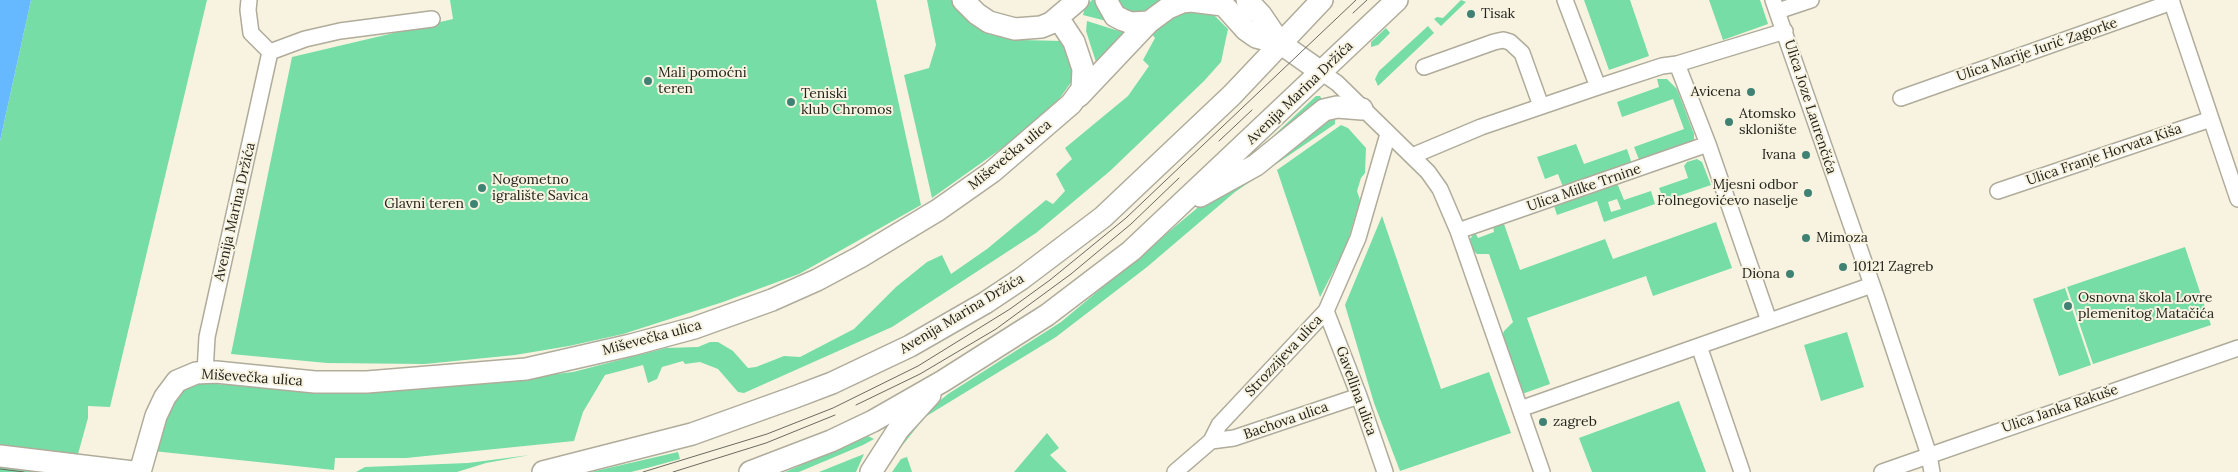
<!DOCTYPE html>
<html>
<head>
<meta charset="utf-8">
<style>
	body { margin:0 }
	canvas { display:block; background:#f7f3e0 }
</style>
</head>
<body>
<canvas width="2238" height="472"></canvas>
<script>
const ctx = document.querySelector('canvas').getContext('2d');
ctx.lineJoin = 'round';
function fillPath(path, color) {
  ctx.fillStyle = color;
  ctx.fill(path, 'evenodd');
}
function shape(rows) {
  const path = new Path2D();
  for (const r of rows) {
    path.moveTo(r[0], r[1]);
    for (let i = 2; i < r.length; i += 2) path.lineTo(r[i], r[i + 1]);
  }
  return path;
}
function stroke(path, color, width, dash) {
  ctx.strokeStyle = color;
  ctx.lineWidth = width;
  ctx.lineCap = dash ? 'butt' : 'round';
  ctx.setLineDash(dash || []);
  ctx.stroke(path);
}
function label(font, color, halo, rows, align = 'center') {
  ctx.font = font + ' Lora,serif';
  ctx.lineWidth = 4;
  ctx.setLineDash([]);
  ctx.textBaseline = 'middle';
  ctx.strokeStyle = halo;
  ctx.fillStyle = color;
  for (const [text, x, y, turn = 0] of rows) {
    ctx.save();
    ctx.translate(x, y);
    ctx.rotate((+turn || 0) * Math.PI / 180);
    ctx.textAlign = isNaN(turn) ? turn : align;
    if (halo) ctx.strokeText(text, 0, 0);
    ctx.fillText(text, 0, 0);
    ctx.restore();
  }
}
fillPath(shape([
	[31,0,207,0,110,407,88,406,88,418,73,472,0,472,0,141],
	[450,0,876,0,921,205,799,274,723,302,623,334,569,346,515,355,425,364,327,363,231,354,292,57,453,19],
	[927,0,952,0,971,21,993,35,1021,40,1063,41,1074,59,1072,81,1060,98,1012,141,932,198,904,75,929,68,936,45],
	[1092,0,1100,0,1118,24,1083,15,1085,7],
	[1113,0,1171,0,1135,18],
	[1461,0,1466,2,1441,26,1434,19,1437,17,1443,18],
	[1584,0,1630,0,1649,56,1609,70],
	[1709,0,1760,0,1768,24,1723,40],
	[1203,10,1214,15,1228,29,1221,62,1204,81,1110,171,1036,233,892,327,744,393,738,392,718,369,700,362,685,364,683,361,662,367,657,379,648,383,643,365,605,375,583,412,574,441,406,458,335,458,334,470,153,451,171,404,178,393,188,386,202,383,303,390,438,388,573,372,666,348,698,347,710,342,718,342,733,351,748,368,756,367,784,356,800,357,854,329,896,287,927,262,942,255,951,274,987,249,1046,200,1053,204,1065,191,1056,174,1072,159,1065,148,1128,96,1149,66,1143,60,1155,38,1150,32,1169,14],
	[1087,21,1125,33,1096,62,1086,31],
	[1428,26,1434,33,1378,86,1375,79,1379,71],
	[1386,28,1390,33,1378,45,1371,47,1371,42],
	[1657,79,1667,79,1677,89,1694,134,1694,139,1691,143,1640,162,1634,147,1684,129,1673,99,1622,117,1617,102,1659,87],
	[1316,96,1320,96,1323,101,1256,152],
	[1332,118,1335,120,1335,124,1235,192,1147,267,1056,337,925,417,897,452,889,447,921,416,948,394,1061,322,1202,204,1318,123],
	[1341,125,1348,128,1366,148,1365,173,1361,178,1357,191,1360,200,1346,247,1320,297,1277,170],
	[1576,144,1584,164,1627,149,1632,164,1563,187,1558,174,1545,179,1537,157],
	[1697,159,1702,162,1711,185,1664,201,1659,188,1688,178,1684,166,1687,162],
	[1617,183,1624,200,1651,191,1655,204,1604,222,1597,201,1557,215,1553,203],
	[1617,199,1621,209,1611,212,1608,202],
	[1382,216,1441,389,1489,372,1511,433,1400,471,1374,403,1345,305],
	[1716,222,1732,268,1653,296,1646,276,1527,318,1550,384,1522,394,1502,337,1504,331,1513,322,1489,254,1477,254,1472,249,1470,239,1475,232,1478,238,1494,232,1493,226,1504,224,1520,270,1605,239,1613,259],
	[2185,247,2211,325,2093,364,2067,287],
	[2065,288,2091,365,2059,376,2033,299],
	[1847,332,1864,387,1821,401,1804,345],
	[1679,401,1706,472,1592,472,1579,438],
	[1047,433,1059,448,1050,455,1067,472,1014,472],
	[868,436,874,439,863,445,799,472,785,472],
	[678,452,680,459,647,468,631,472,591,472],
	[864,454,856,472,819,472],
	[530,455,486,463,457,472,356,472,365,467,468,463],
	[907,457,912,472,892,472,901,459]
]), '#76dda6');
fillPath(shape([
	[0,0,31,0,0,141]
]), '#67b9ff');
const street = shape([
	[249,0,248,10,251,33,270,52],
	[1565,0,1598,87],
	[1773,0,1877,299,1929,455,1932,472],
	[2171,0,2238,199],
	[1778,11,1811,0],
	[1677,64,1708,144,1769,321],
	[1424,67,1494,42,1503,40,1510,42,1522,53,1541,106],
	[1321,72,1337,83,1428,172,1440,189,1458,231,1542,472],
	[1901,98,2172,2],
	[1412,156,1481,127,1598,87,1662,66,1677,64,1785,31],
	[1998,191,2211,119],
	[1458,231,1708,144],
	[1326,311,1359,396,1385,472],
	[1699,346,1742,472],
	[205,372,207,337,270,52,305,39,340,31,432,19],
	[1520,409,1872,285],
	[1211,441,1234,438,1359,396],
	[1175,472,1211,441,1219,425,1326,311,1358,238,1388,134],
	[1882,472,2238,348]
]);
const secondary = shape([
	[963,0,977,14,989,22,1015,29,1041,27,1051,23,1078,0],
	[1106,0,1115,16,1123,20,1131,23,1149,22],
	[1219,0,1246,30,1256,37,1280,43,1321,72],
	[1247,0,1261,15,1280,43],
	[1079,96,1149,22,1168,8,1182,2,1191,1,1223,5],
	[1200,196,1256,165,1324,110,1337,107,1362,109],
	[0,456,133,472],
	[140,472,156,416,165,397,177,381,196,373,216,372,315,382,367,382,526,369,631,345,694,328,772,300,817,280,860,257,938,210,992,172,1071,104,1082,89,1083,69,1074,42,1058,18],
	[543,472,692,434,795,397,832,383,910,346,985,303,1021,279,1103,217,1232,95,1322,0],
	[750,472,831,441,873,421,943,381,1047,315,1131,251,1397,0],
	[871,472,898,430,930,395]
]);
stroke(street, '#b0ac9b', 18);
stroke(secondary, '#b0ac9b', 24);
stroke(street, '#fff', 15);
stroke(secondary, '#fff', 21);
stroke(shape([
	[1353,13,1367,0],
	[1219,141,1252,110],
	[856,405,920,374,996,329,1071,274,1131,224,1179,178],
	[0,469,24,472],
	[643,472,767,434,833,408,918,366,1010,309,1050,280,1126,218,1356,0],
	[673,472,766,443,835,415]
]), '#6c6a5f', 1);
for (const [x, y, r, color] of [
	[1471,14,5,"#3f8172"],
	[648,81,5,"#3f8172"],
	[1751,92,5,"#3f8172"],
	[791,102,5,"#3f8172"],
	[1729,122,5,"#3f8172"],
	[1806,155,5,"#3f8172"],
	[482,188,5,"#3f8172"],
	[1808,193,5,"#3f8172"],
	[474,204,5,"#3f8172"],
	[1806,238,5,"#3f8172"],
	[1843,267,5,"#3f8172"],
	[1790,274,5,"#3f8172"],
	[2068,306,5,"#3f8172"],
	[1543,422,5,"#3f8172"]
]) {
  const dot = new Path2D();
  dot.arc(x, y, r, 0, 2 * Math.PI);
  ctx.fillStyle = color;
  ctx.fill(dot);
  stroke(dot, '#f7f3e0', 2);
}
label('14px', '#23221b', '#f7f3e0', [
	["Tisak",1481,14],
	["Mali pomoćni",658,73],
	["teren",658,89],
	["Avicena",1741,92,"right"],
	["Teniski",801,94],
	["klub Chromos",801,110],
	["Atomsko",1739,114],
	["sklonište",1739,130],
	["Ivana",1796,155,"right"],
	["Nogometno",492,180],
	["igralište Savica",492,196],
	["Mjesni odbor",1798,185,"right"],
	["Folnegovićevo naselje",1798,201,"right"],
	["Glavni teren",464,204,"right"],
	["Mimoza",1816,238],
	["10121 Zagreb",1853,267],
	["Diona",1780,274,"right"],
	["Osnovna škola Lovre",2078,298],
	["plemenitog Matačića",2078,314],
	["zagreb",1553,422]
], 'left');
label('14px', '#23221b', '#f7f3e0', [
	["Ulica Marije Jurić Zagorke",2037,50,-19],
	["Avenija Marina Držića",1300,93,-44],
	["Ulica Joze Laurenčića",1810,107,72],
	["Miševečka ulica",1010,155,-39],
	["Ulica Franje Horvata Kiša",2104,155,-19],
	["Ulica Milke Trnine",1584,188,-19],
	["Avenija Marina Držića",235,212,-77],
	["Avenija Marina Držića",962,314,-31],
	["Miševečka ulica",652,338,-15],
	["Strozzijeva ulica",1284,356,-47],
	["Miševečka ulica",252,378,4],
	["Gavellina ulica",1356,391,70],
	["Ulica Janka Rakuše",2060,409,-19],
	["Bachova ulica",1286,421,-19]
]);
</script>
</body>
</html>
